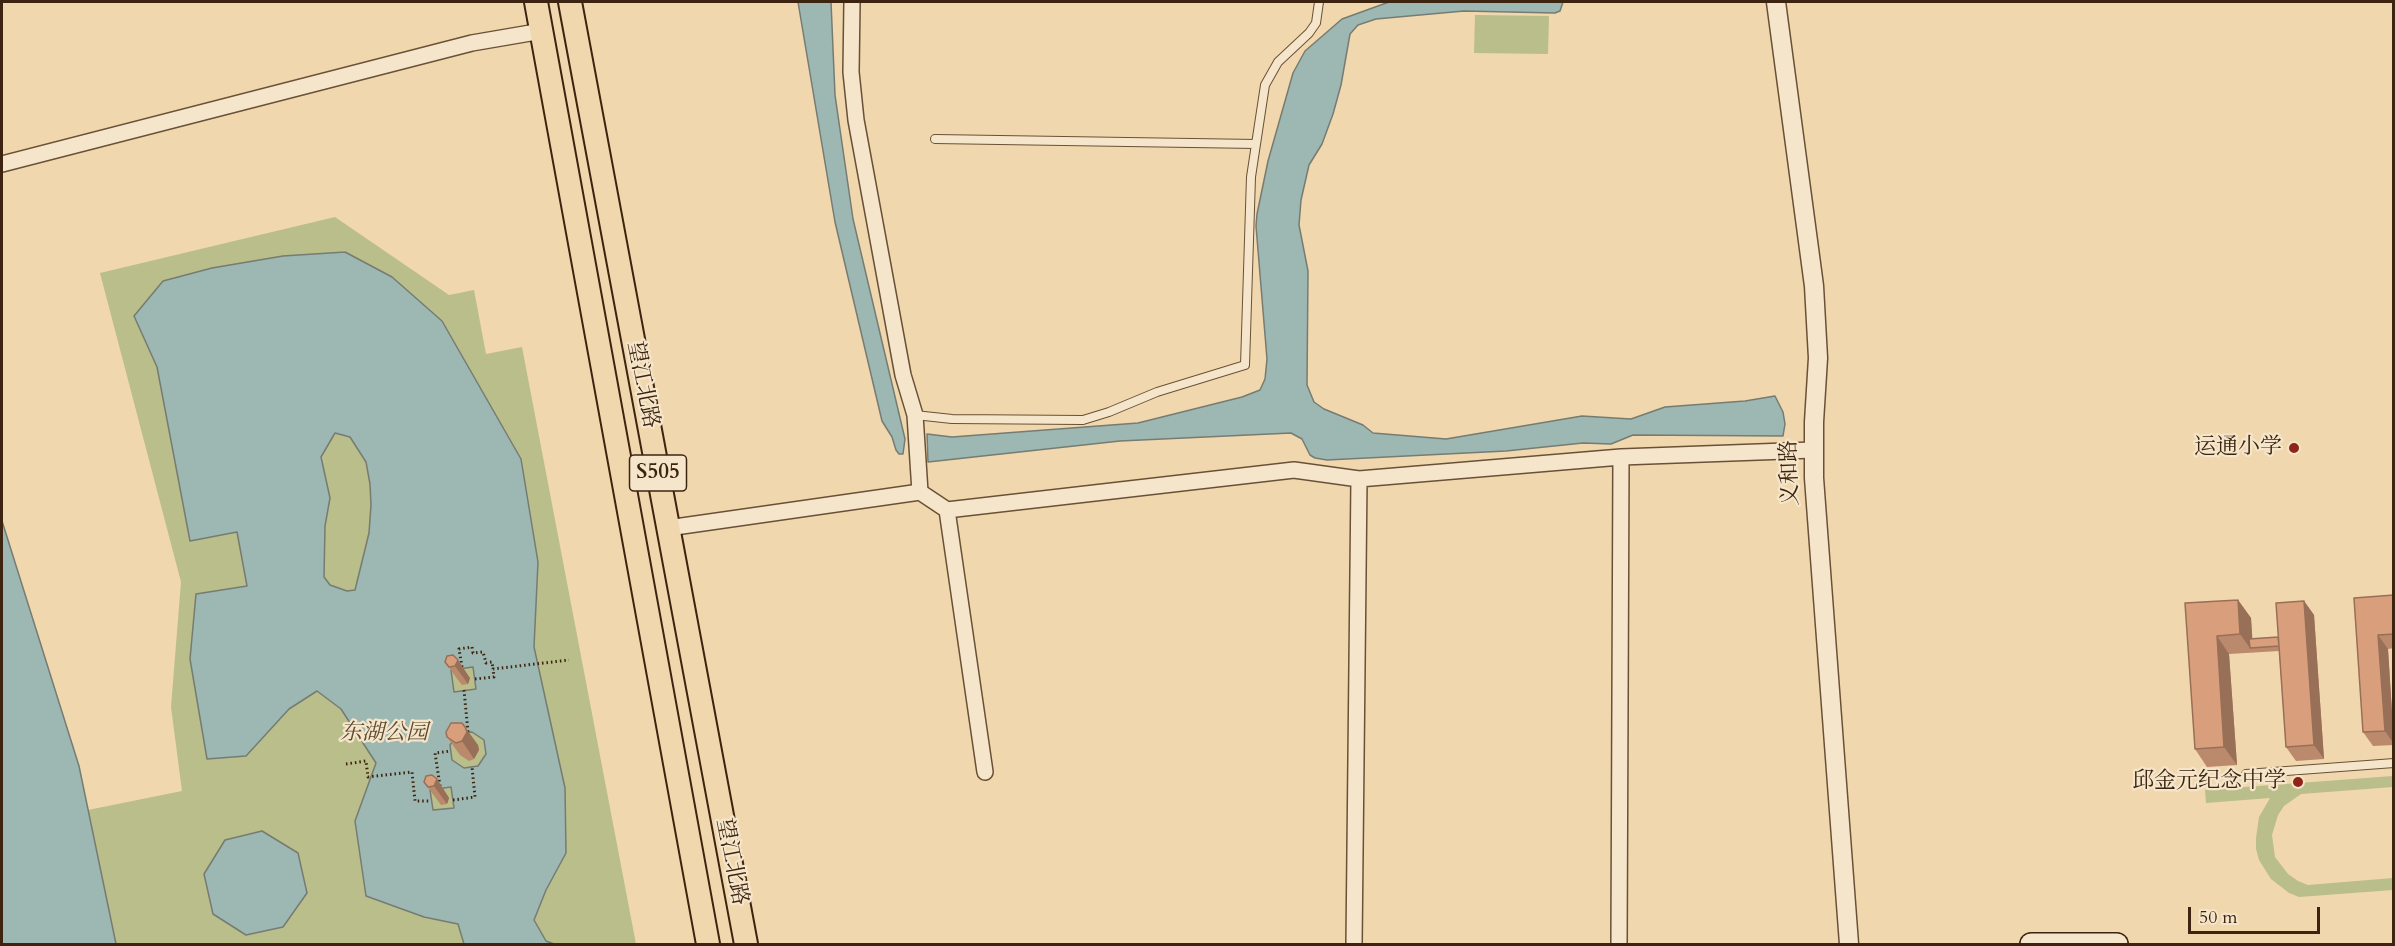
<!DOCTYPE html>
<html>
<head>
<meta charset="utf-8">
<style>
	body { margin:0 }
	#map { position:relative; width:2395px; height:946px; overflow:hidden; background:#f0d7ad; font-family:Cardo,serif }
	canvas { display:block }
	.frame { position:absolute; inset:0; border:3px solid #3c2410; pointer-events:none }
	.scale { position:absolute; left:2188px; top:907px; width:132px; height:27px; box-sizing:border-box; border:3px solid #3c2410; border-top:0; padding-left:8px; font-size:18px; line-height:21px; white-space:nowrap; color:#3c2410; -webkit-text-stroke:4px #f5e5ca; paint-order:stroke }
</style>
</head>
<body>
<div id="map">
<canvas width="2395" height="946"></canvas>
<div class="frame"></div>
<div class="scale">50 m</div>
</div>
<script>
const ctx = document.querySelector('canvas').getContext('2d');
ctx.lineJoin = 'round';
function fillPath(path, color) {
  ctx.fillStyle = color;
  ctx.fill(path, 'evenodd');
}
function shape(rows) {
  const path = new Path2D();
  for (const r of rows) {
    path.moveTo(r[0], r[1]);
    for (let i = 2; i < r.length; i += 2) path.lineTo(r[i], r[i + 1]);
  }
  return path;
}
function stroke(path, color, width, dash) {
  ctx.strokeStyle = color;
  ctx.lineWidth = width;
  ctx.lineCap = dash ? 'butt' : 'round';
  ctx.setLineDash(dash || []);
  ctx.stroke(path);
}
function label(font, color, halo, rows, align = 'center') {
  ctx.font = font + ' Cardo,"Noto Serif SC",serif';
  ctx.lineWidth = 4.5;
  ctx.setLineDash([]);
  ctx.textBaseline = 'middle';
  ctx.strokeStyle = halo;
  ctx.fillStyle = color;
  for (const [text, x, y, turn = 0] of rows) {
    ctx.save();
    ctx.translate(x, y);
    ctx.rotate((+turn || 0) * Math.PI / 180);
    ctx.textAlign = isNaN(turn) ? turn : align;
    if (halo) ctx.strokeText(text, 0, 0);
    ctx.fillText(text, 0, 0);
    ctx.restore();
  }
}
fillPath(shape([
	[1475,15,1549,16,1548,54,1474,53],
	[335,217,449,295,474,290,486,354,522,347,636,944,116,944,88,810,182,791,171,707,181,582,100,273],
	[2393,776,2393,787,2301,794,2284,806,2278,815,2272,835,2275,857,2288,874,2298,881,2308,885,2393,878,2393,890,2299,897,2289,893,2271,879,2259,860,2256,849,2256,838,2259,817,2270,798,2206,803,2205,790]
]), '#b9be8a');
const water = shape([
	[798,2,831,2,835,95,853,219,905,439,903,454,899,454,896,450,892,437,882,421,835,222,798,2],
	[1389,2,1563,2,1560,11,1555,13,1464,11,1376,19,1358,25,1350,34,1341,85,1333,114,1322,144,1309,165,1301,200,1299,225,1308,271,1307,385,1314,402,1324,409,1363,425,1373,433,1446,439,1582,416,1631,419,1665,407,1745,401,1775,396,1783,412,1785,424,1783,436,1633,435,1611,444,1583,443,1506,451,1327,460,1315,458,1310,455,1302,439,1291,433,1120,441,928,462,927,434,952,437,1138,423,1242,397,1260,390,1265,379,1267,359,1256,226,1257,214,1268,161,1293,73,1305,51,1342,19,1389,2],
	[345,252,392,277,442,321,521,459,538,562,534,647,565,788,566,853,546,890,534,920,546,941,554,944,464,944,458,924,424,917,366,896,355,821,376,763,341,709,317,691,289,709,246,756,207,759,190,659,196,594,247,586,237,532,190,541,157,367,134,316,163,281,212,268,283,256,345,252],
	[335,433,350,437,366,462,370,484,371,505,369,533,355,590,347,591,330,585,324,577,325,526,330,498,321,457,335,433],
	[473,667,476,689,454,692,451,670,473,667],
	[472,732,484,740,486,754,478,766,464,768,452,760,450,745,458,734,472,732],
	[451,787,454,808,433,810,430,790,451,787],
	[2,521,79,766,116,944,2,944,2,521],
	[262,831,298,853,307,893,283,927,246,935,213,914,204,874,225,840,262,831]
]);
fillPath(water, '#9db7b3');
stroke(water, '#767c72', 1.5);
const service = shape([
	[935,139,1256,144],
	[915,415,952,419,1083,420,1109,412,1157,392,1245,365,1251,177,1265,85,1278,62,1309,33,1316,23,1319,2],
	[2246,774,2394,763]
]);
const minor = shape([
	[852,2,851,72,856,120,903,375,915,415,920,492],
	[2,164,472,43,542,31],
	[947,510,985,772],
	[668,528,920,492,947,510,1294,470,1359,479,1621,457,1813,450],
	[1354,944,1359,479],
	[1619,944,1621,457]
]);
const tertiary = shape([
	[1776,2,1814,286,1818,358,1814,422,1814,478,1849,944]
]);
const secondary = shape([
	[2031,944,2117,944]
]);
const primary = shape([
	[536,2,708,944],
	[570,2,746,944]
]);
stroke(service, '#695137', 10);
stroke(minor, '#695137', 18);
stroke(tertiary, '#695137', 21);
stroke(secondary, '#3c2410', 24);
stroke(primary, '#3c2410', 26);
stroke(shape([
	[462,667,459,649,472,647,473,653,483,652,486,663,492,662,493,669],
	[475,679,494,677,493,669,569,660],
	[464,690,468,732],
	[346,764,366,761,368,777,412,772,415,801,431,801],
	[440,786,435,753,451,751],
	[453,800,475,797,472,767]
]), '#3c2410', 3, [1.5, 3]);
stroke(service, '#f5e5ca', 8);
stroke(minor, '#f5e5ca', 15);
stroke(tertiary, '#f5e5ca', 18);
stroke(secondary, '#f5e5ca', 21);
stroke(primary, '#f0d7ad', 22);
fillPath(shape([
	[2394,595,2394,648,2388,649,2394,745,2373,746,2363,732,2354,598],
	[2238,600,2251,618,2252,639,2278,637,2304,601,2314,615,2324,759,2296,761,2286,747,2279,651,2229,654,2237,765,2207,767,2195,749,2185,603],
	[447,656,470,678,468,684,462,685,458,680,445,662],
	[447,737,478,745,479,750,474,759,469,761,460,755],
	[437,779,449,798,447,804,441,805,424,782]
]), '#bb896b');
fillPath(shape([
	[2238,600,2251,618,2253,648,2250,648,2240,634],
	[2304,601,2314,615,2324,759,2314,745],
	[2378,635,2388,649,2394,744,2385,731],
	[2217,636,2229,654,2237,765,2224,747],
	[458,660,470,678,468,684,455,666],
	[465,727,478,745,479,750,474,759,462,741],
	[437,779,449,798,447,804,434,786]
]), '#986f57');
const building = shape([
	[2394,595,2394,634,2378,635,2385,731,2363,732,2354,598,2394,595],
	[2238,600,2240,634,2217,636,2224,747,2195,749,2185,603,2238,600],
	[2304,601,2314,745,2286,747,2276,603,2304,601],
	[2278,637,2279,646,2250,648,2249,639,2278,637],
	[453,655,458,660,455,666,449,667,445,662,447,656,453,655],
	[451,723,462,723,465,727,467,732,462,741,456,743,447,737,446,732,451,723],
	[432,775,437,779,434,786,428,787,424,782,426,776,432,775]
]);
fillPath(building, '#d99f7c');
stroke(building, '#986f57', 1.5);
for (const [x, y, r, color] of [
	[2294,448,6,"#8f2418"],
	[2298,782,6,"#8f2418"]
]) {
  const dot = new Path2D();
  dot.arc(x, y, r, 0, 2 * Math.PI);
  ctx.fillStyle = color;
  ctx.fill(dot);
  stroke(dot, '#f5e5ca', 2);
}
for (const [x, y, w] of [
	[658,473,57]
]) {
  const box = new Path2D();
  box.roundRect(x - w / 2, y - 18, w, 36, 4.5);
  ctx.fillStyle = '#f5e5ca';
  ctx.fill(box);
  stroke(box, '#3c2410', 1.5);
}
label('bold 21px', '#3c2410', null, [
	["S505",658,473]
]);
label('22px', '#3c2410', '#f5e5ca', [
	["望江北路",642,385,79],
	["义和路",1791,473,-92],
	["望江北路",731,862,79]
]);
label('22px', '#3c2410', '#f5e5ca', [
	["运通小学",2282,448],
	["邱金元纪念中学",2286,782]
], 'right');
label('italic 22px', '#5b4a2e', '#f5e5ca', [
	["东湖公园",384,734]
]);
</script>
</body>
</html>
